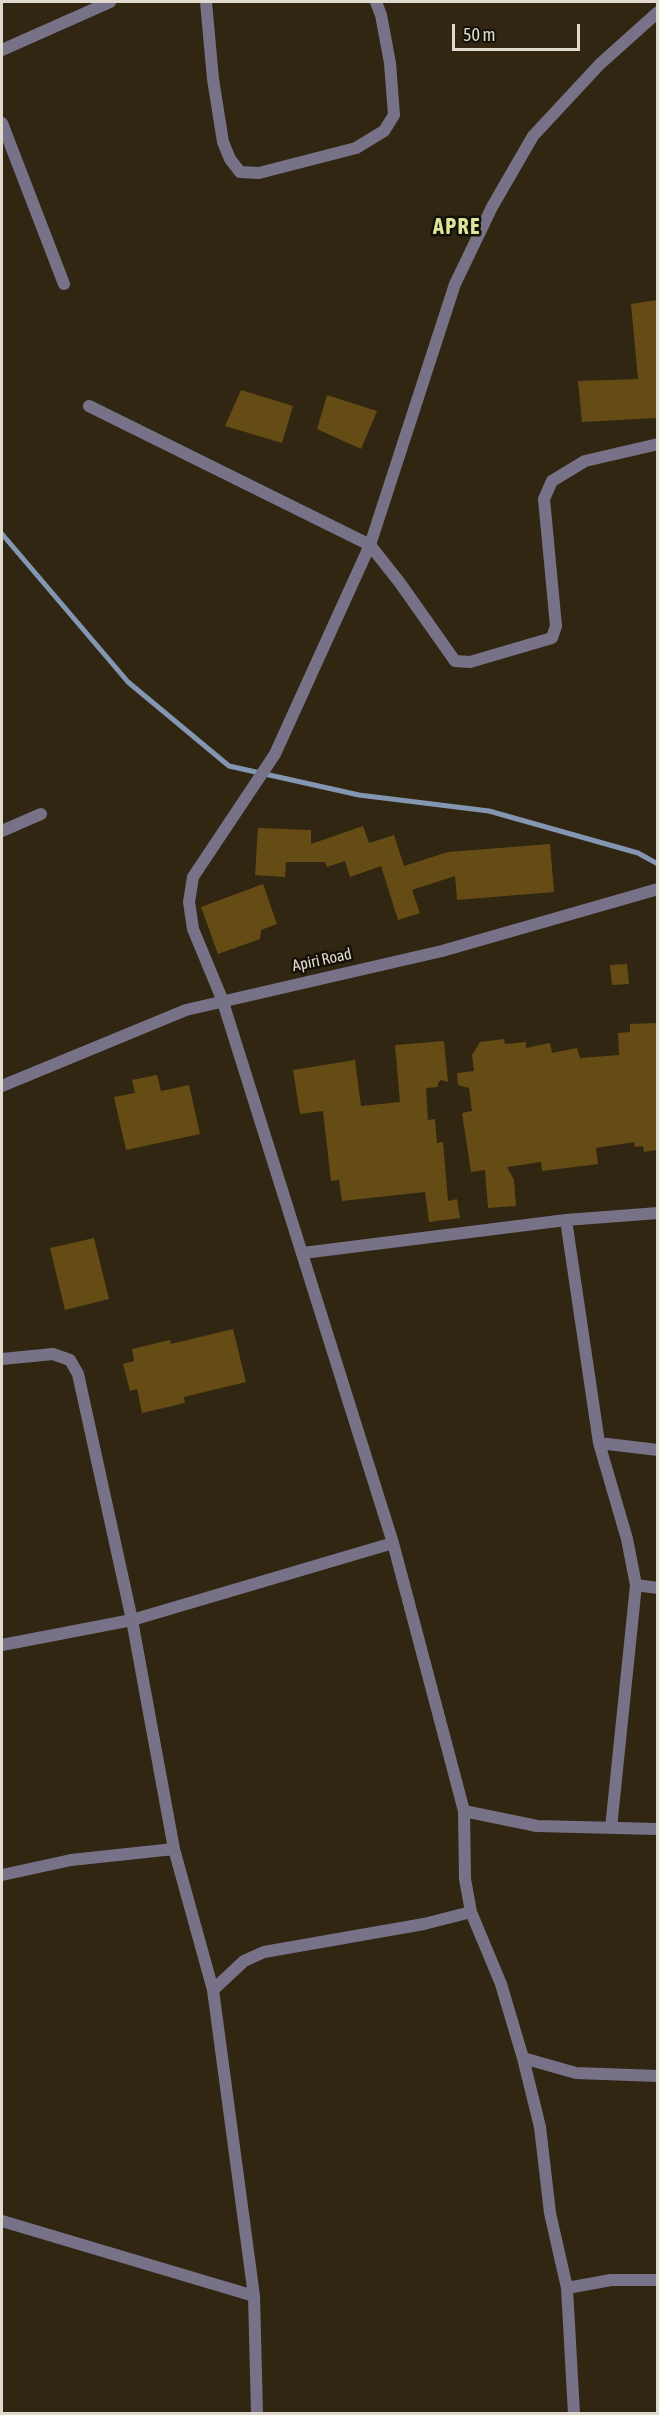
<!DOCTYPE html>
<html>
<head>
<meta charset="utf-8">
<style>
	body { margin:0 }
	#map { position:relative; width:659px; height:2415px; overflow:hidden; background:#302612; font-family:"Asap Condensed",sans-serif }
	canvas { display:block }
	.frame { position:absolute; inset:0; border:3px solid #e0dace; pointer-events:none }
	.scale { position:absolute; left:452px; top:24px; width:128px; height:27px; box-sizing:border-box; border:3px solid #e0dace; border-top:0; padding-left:8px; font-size:18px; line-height:21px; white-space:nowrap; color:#e0dace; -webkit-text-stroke:4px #141007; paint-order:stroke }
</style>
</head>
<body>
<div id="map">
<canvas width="659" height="2415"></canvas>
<div class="frame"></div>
<div class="scale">50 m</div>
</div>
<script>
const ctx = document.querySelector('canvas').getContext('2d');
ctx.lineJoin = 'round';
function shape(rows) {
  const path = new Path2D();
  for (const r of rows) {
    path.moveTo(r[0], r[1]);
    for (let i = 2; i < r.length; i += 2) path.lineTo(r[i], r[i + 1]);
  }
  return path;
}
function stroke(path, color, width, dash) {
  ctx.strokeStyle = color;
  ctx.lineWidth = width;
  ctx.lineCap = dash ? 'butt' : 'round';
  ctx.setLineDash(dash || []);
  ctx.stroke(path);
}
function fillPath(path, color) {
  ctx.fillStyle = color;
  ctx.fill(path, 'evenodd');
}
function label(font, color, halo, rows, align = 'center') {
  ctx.font = font + ' "Asap Condensed",sans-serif';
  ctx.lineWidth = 5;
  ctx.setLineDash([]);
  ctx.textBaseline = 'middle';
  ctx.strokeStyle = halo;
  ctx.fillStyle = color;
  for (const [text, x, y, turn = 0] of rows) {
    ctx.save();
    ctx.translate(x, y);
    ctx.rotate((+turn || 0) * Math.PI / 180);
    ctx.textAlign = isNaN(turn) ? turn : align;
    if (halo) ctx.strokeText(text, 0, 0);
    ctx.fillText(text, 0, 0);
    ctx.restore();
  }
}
stroke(shape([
	[2,534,128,682,229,766,359,795,489,811,638,853,658,864]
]), '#8396b2', 5);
fillPath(shape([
	[657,300,657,418,582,422,578,381,638,379,631,304],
	[241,390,293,406,282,443,225,426],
	[327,395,377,411,361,449,317,429],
	[363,826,369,843,394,835,404,866,448,852,550,844,554,892,457,900,455,876,412,890,420,913,398,920,381,866,350,877,345,861,327,867,325,862,286,862,285,877,255,875,258,828,311,830,311,844],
	[263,884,277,924,261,930,260,939,218,954,201,907],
	[627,964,629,984,612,985,610,965],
	[657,1023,657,1150,644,1152,643,1146,635,1147,634,1142,596,1148,598,1164,542,1171,541,1162,507,1167,514,1180,516,1206,488,1208,485,1170,471,1172,462,1113,472,1111,469,1088,458,1085,457,1073,474,1071,472,1055,480,1042,504,1039,505,1044,526,1042,526,1048,550,1043,552,1053,577,1048,580,1058,619,1055,618,1033,630,1032,630,1024],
	[444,1041,448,1082,441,1080,438,1083,438,1087,426,1088,428,1120,435,1119,437,1143,443,1142,448,1201,457,1199,460,1218,429,1222,425,1192,342,1201,339,1180,331,1181,323,1111,300,1114,293,1070,355,1060,361,1106,400,1102,395,1045],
	[157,1075,161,1091,189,1085,200,1134,126,1150,114,1097,135,1093,132,1080],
	[94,1238,109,1299,65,1310,50,1248],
	[233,1329,246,1382,184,1397,185,1403,142,1413,137,1389,130,1391,123,1364,134,1361,132,1349,170,1340,171,1344]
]), '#654c14');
stroke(shape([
	[206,2,213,79,223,142,230,159,240,172,259,173,356,148,384,131,394,115,390,63,381,15,376,2],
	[2,50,110,2],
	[2,123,64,284],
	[89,406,370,545,400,583,455,661,470,662,552,638,556,626,544,499,552,481,585,461,658,444],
	[2,831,41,814],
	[566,1220,599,1443,627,1539,636,1585,611,1828],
	[303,1253,566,1220,658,1213],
	[2,1359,53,1354,70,1360,78,1374,132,1620,174,1849,213,1990],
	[599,1443,658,1450],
	[636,1585,658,1588],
	[2,1645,132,1620,393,1543],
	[464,1811,537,1826,658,1829],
	[2,1875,71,1860,174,1849],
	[523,2058,576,2073,658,2076],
	[2,2221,254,2296],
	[567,2288,611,2280,658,2280],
	[257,2414,254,2296,213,1990,244,1961,264,1952,424,1924,471,1912],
	[574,2414,567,2288,550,2213,540,2127,523,2058,501,1984,471,1912,465,1879,464,1811,393,1543,222,999,193,929,189,902,193,877,275,754,370,545,455,284,492,207,533,136,600,64,658,12]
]), '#787289', 12);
stroke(shape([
	[2,1086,186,1010,442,951,658,889]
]), '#787289', 12);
label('16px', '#e0dace', '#141007', [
	["Apiri Road",322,960,-12]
]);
ctx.letterSpacing = '1.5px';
label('bold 22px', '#dbe698', '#141007', [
	["APRE",457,227]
]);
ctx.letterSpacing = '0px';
</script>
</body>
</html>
